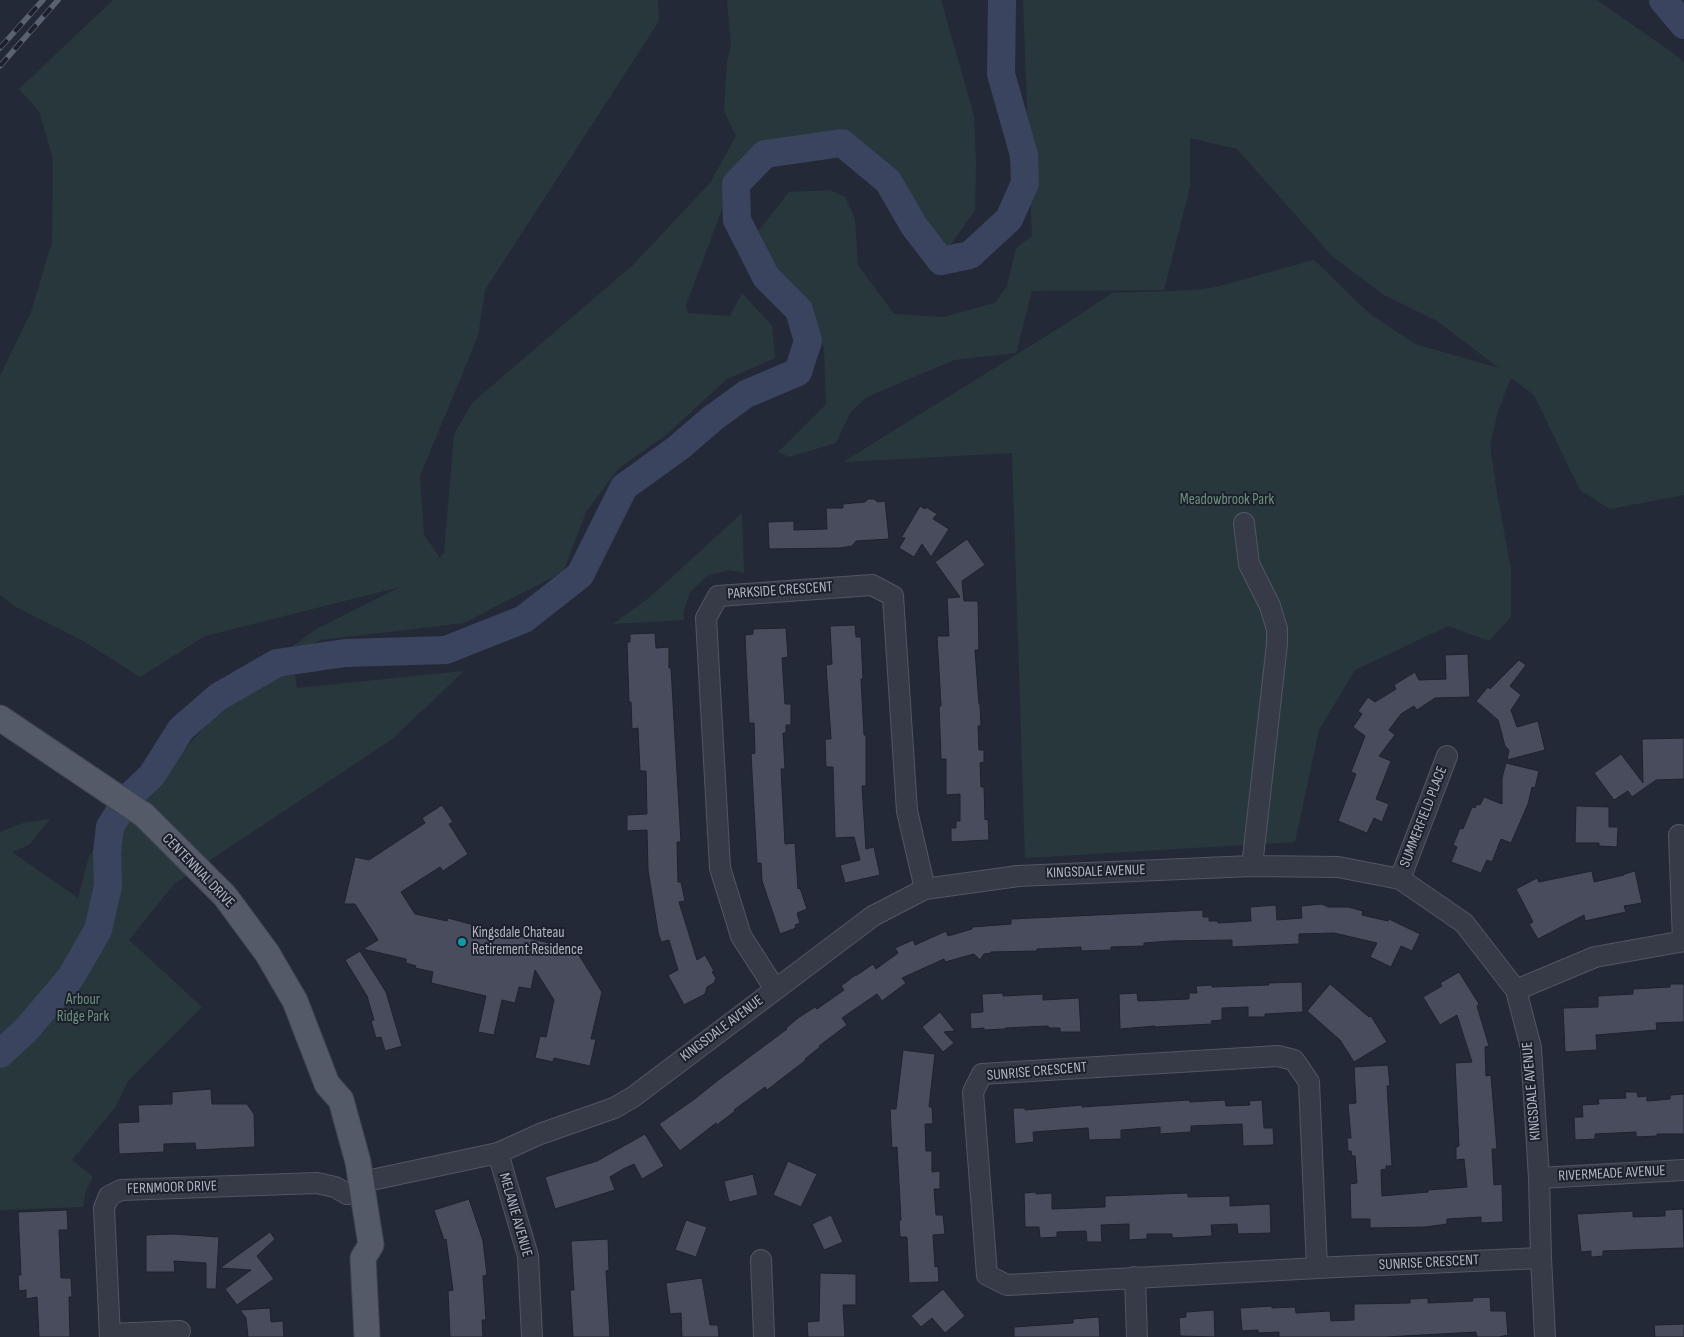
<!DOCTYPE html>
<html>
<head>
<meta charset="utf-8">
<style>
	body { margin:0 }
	canvas { display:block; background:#242937 }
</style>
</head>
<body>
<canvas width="1684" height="1337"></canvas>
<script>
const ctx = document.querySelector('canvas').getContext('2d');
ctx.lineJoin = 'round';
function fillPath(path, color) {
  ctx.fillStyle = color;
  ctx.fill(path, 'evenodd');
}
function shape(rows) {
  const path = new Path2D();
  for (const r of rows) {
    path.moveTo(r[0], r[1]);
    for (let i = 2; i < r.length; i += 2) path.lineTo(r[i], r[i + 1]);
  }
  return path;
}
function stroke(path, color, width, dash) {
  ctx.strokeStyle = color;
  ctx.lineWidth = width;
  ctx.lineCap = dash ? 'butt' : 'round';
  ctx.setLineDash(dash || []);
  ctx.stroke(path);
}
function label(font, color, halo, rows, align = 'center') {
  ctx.font = font + ' "Sofia Sans Condensed",sans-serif';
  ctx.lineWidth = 4;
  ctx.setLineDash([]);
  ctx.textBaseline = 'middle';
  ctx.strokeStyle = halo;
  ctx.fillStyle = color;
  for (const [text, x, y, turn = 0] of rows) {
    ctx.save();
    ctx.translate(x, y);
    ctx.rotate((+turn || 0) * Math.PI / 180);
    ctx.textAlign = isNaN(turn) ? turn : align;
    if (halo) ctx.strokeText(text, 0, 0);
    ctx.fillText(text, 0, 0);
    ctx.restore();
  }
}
fillPath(shape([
	[113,0,658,0,659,21,485,290,478,336,420,476,424,535,439,556,436,561,444,553,454,434,473,402,633,265,710,183,736,136,724,111,727,62,731,44,727,0,941,0,974,116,976,164,975,210,949,247,933,254,916,245,863,160,844,144,799,143,744,167,731,185,686,305,688,313,730,316,742,293,772,326,775,358,727,379,666,435,618,469,586,512,563,572,464,623,320,640,292,656,297,688,464,671,391,740,174,884,129,940,202,1007,128,1081,116,1106,72,1160,93,1177,86,1191,83,1207,0,1210,0,832,23,823,50,819,29,845,12,852,78,898,89,856,243,684,313,631,400,587,205,636,140,677,85,642,16,607,0,595,0,376,31,312,52,242,53,159,39,111,19,89],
	[1023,0,1597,0,1677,56,1684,63,1684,495,1610,509,1580,490,1534,395,1511,378,1498,411,1490,445,1497,493,1511,570,1511,617,1489,641,1448,626,1355,670,1319,730,1295,842,1025,858,1012,453,843,462,1064,325,1112,293,1196,290,1216,287,1314,260,1370,314,1415,344,1499,368,1437,321,1384,295,1332,256,1237,149,1190,138,1190,187,1164,290,1032,291,1016,353,954,360,867,397,850,413,836,443,789,457,778,452,826,404,824,348,811,318,788,306,760,272,750,242,789,192,830,190,845,197,855,219,858,265,894,314,943,317,995,303,1007,286,1016,248,1032,236],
	[742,513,744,573,729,570,707,576,690,592,683,613,684,620,613,624,650,597]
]), '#28373b');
stroke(shape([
	[1663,0,1684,25],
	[0,1054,26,1030,71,977,98,930,108,886,107,852,110,827,127,799,152,775,181,729,218,697,277,663,345,653,446,650,524,619,580,575,624,487,678,448,713,418,746,394,798,372,808,341,799,310,766,277,737,220,736,184,765,154,842,143,888,181,914,226,941,261,970,255,1009,219,1025,183,1024,155,1001,74,1002,0]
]), '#3a445e', 28);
const building = shape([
	[868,499,874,499,878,502,885,501,889,539,856,541,852,546,840,548,769,549,768,522,794,521,794,530,827,529,826,508,843,508,843,504,865,502,868,499],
	[920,506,925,509,926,507,937,514,933,519,949,529,931,557,922,544,914,557,899,548,905,538,901,538,920,506],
	[967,539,985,565,962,581,964,601,978,601,979,650,975,650,979,704,980,704,981,726,978,726,979,750,984,750,984,762,980,763,981,787,984,787,985,820,988,819,989,840,951,842,951,828,956,828,956,821,960,821,960,794,946,795,946,759,941,759,939,706,941,706,937,636,949,636,947,598,960,597,935,562,967,539],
	[855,625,856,637,861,637,863,679,861,679,864,735,866,735,866,786,862,786,866,849,874,847,880,875,845,883,840,865,860,860,854,837,835,838,833,767,826,767,825,739,831,739,826,665,832,664,830,626,855,625],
	[786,628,788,657,782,658,785,704,791,704,791,725,786,725,786,733,783,733,785,769,781,769,785,844,795,843,798,889,800,888,807,909,797,913,800,923,795,925,796,928,780,934,762,881,761,863,757,863,751,754,755,753,754,723,749,723,745,635,753,634,753,629,786,628],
	[655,633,656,648,669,647,669,668,671,668,681,842,677,842,678,882,681,882,685,901,679,902,697,960,705,955,714,971,712,972,716,978,714,983,707,987,705,994,684,1005,668,975,678,970,669,940,661,942,658,932,648,870,647,830,627,831,627,815,647,814,646,771,640,771,638,728,632,729,631,702,629,702,627,642,630,642,630,634,655,633],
	[1468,654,1470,697,1435,698,1417,710,1414,706,1401,714,1389,730,1395,735,1379,756,1391,761,1376,799,1389,804,1382,822,1374,818,1367,833,1338,821,1356,774,1351,772,1365,736,1353,727,1362,714,1358,711,1368,697,1375,702,1396,689,1394,685,1415,672,1419,680,1446,679,1445,655,1468,654],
	[1519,660,1526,665,1510,686,1521,695,1511,710,1517,727,1538,721,1545,750,1507,760,1509,750,1505,746,1498,720,1476,701,1488,687,1490,689,1519,660],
	[1684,738,1684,779,1656,780,1632,797,1628,791,1614,800,1594,773,1621,754,1643,783,1642,739,1684,738],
	[1506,763,1539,771,1535,788,1532,787,1528,804,1511,843,1501,839,1492,862,1487,860,1481,873,1451,862,1457,847,1453,845,1460,828,1463,829,1472,807,1475,808,1477,804,1480,805,1484,797,1502,804,1502,778,1506,763],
	[442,805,453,822,449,824,468,854,443,871,440,867,401,892,415,914,447,921,448,918,500,932,502,925,517,929,515,935,575,949,602,992,591,1039,596,1039,590,1066,554,1058,553,1062,535,1058,540,1036,546,1037,554,1000,535,970,531,989,519,987,515,1003,502,1000,494,1035,478,1032,486,996,431,983,433,972,415,968,416,966,406,963,406,959,363,949,378,940,355,904,344,904,355,857,369,860,425,823,422,818,442,805],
	[1576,806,1609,807,1609,827,1618,827,1617,847,1599,846,1599,843,1575,843,1576,806],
	[1592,871,1594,882,1624,875,1624,874,1635,871,1642,903,1624,906,1626,912,1585,921,1584,915,1538,939,1529,924,1533,922,1516,889,1537,878,1539,882,1592,871],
	[1322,904,1328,907,1348,907,1363,911,1362,915,1388,921,1389,919,1420,934,1412,951,1401,946,1391,967,1370,957,1377,943,1334,933,1299,934,1299,944,1232,947,1232,940,1171,941,1144,943,1144,946,1111,947,1111,950,1081,951,1081,947,1037,949,1037,951,991,952,991,953,984,954,980,960,974,954,945,962,944,959,902,978,906,983,882,1001,877,994,842,1018,847,1025,819,1046,820,1047,805,1059,806,1060,767,1090,765,1087,734,1110,735,1111,717,1125,716,1123,680,1151,659,1124,696,1098,717,1081,787,1029,786,1028,798,1018,815,1007,817,1009,844,990,841,986,854,976,857,975,873,964,876,969,898,953,895,948,913,940,915,945,946,931,948,936,972,929,972,927,1011,924,1011,919,1203,910,1203,917,1209,917,1209,921,1218,921,1218,923,1251,921,1250,907,1276,905,1277,920,1302,918,1301,906,1322,904],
	[360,951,386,992,402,1046,385,1051,381,1037,376,1038,371,1021,374,1020,367,996,345,960,360,951],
	[1459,972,1479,1004,1477,1006,1489,1046,1485,1047,1486,1076,1491,1075,1497,1149,1492,1149,1494,1185,1502,1184,1503,1222,1481,1223,1481,1217,1447,1219,1447,1224,1426,1227,1370,1228,1370,1219,1351,1219,1350,1184,1357,1183,1355,1156,1352,1156,1351,1151,1348,1151,1347,1138,1351,1138,1348,1104,1356,1103,1354,1067,1388,1065,1390,1086,1387,1086,1392,1166,1386,1166,1386,1169,1381,1170,1382,1196,1428,1192,1428,1190,1467,1187,1464,1159,1456,1160,1456,1147,1459,1146,1455,1063,1472,1062,1457,1015,1440,1025,1423,997,1442,986,1440,983,1459,972],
	[1302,982,1303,1012,1265,1014,1265,1017,1248,1017,1248,1007,1222,1008,1222,1020,1211,1021,1212,1024,1155,1027,1155,1026,1120,1029,1119,994,1137,993,1138,1001,1189,999,1189,993,1197,993,1196,986,1212,985,1212,987,1269,985,1268,983,1302,982],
	[1330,984,1369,1017,1371,1016,1387,1042,1354,1062,1340,1040,1307,1011,1330,984],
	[1670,984,1684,984,1684,1022,1656,1023,1657,1030,1596,1035,1597,1050,1565,1052,1563,1008,1598,1007,1598,996,1633,994,1633,989,1670,987,1670,984],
	[1003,993,1003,996,1043,994,1043,1000,1079,998,1081,1032,1060,1032,1060,1028,1049,1028,1048,1026,1005,1028,1005,1029,984,1030,984,1028,971,1029,970,1013,983,1012,982,994,1003,993],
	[940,1012,955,1031,944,1032,954,1043,943,1052,922,1027,940,1012],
	[903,1050,935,1054,929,1107,932,1107,933,1124,925,1124,926,1151,932,1151,932,1172,940,1171,940,1189,934,1189,936,1215,943,1215,945,1234,933,1235,935,1267,938,1266,939,1282,909,1283,907,1237,900,1237,899,1221,901,1220,897,1147,892,1148,890,1109,896,1109,903,1050],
	[211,1089,212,1104,247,1104,254,1114,255,1147,196,1150,195,1143,164,1144,164,1152,119,1154,118,1123,139,1122,138,1105,172,1104,172,1092,211,1089],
	[1625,1092,1637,1092,1638,1097,1647,1096,1647,1101,1670,1099,1670,1095,1684,1094,1684,1134,1657,1134,1657,1136,1636,1137,1636,1132,1595,1134,1595,1139,1575,1140,1574,1117,1583,1117,1582,1105,1599,1104,1598,1099,1626,1098,1625,1092],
	[1189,1100,1190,1102,1225,1100,1226,1106,1250,1105,1249,1101,1262,1100,1264,1128,1273,1128,1274,1145,1243,1146,1242,1124,1191,1126,1191,1132,1160,1134,1160,1127,1121,1130,1121,1139,1089,1140,1088,1128,1033,1132,1034,1142,1015,1144,1013,1108,1025,1108,1025,1110,1082,1105,1082,1107,1189,1100],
	[645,1134,664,1166,642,1179,634,1164,623,1169,610,1177,615,1190,555,1209,545,1177,597,1161,645,1134],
	[788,1161,817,1174,801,1207,773,1195,788,1161],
	[753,1174,758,1195,729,1202,724,1181,753,1174],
	[1036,1192,1036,1194,1052,1193,1052,1209,1105,1207,1105,1196,1188,1193,1188,1197,1230,1196,1230,1206,1270,1204,1271,1233,1238,1234,1237,1224,1211,1225,1212,1236,1172,1238,1172,1234,1147,1234,1147,1239,1129,1240,1129,1224,1101,1225,1102,1242,1087,1242,1086,1231,1057,1232,1057,1237,1040,1238,1039,1227,1025,1227,1024,1193,1036,1192],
	[469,1199,483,1241,487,1275,483,1276,486,1320,482,1320,483,1337,450,1337,448,1291,453,1290,446,1239,444,1240,434,1210,469,1199],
	[1683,1209,1684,1248,1603,1251,1603,1256,1591,1257,1591,1251,1581,1252,1577,1214,1633,1211,1633,1217,1665,1216,1665,1210,1683,1209],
	[67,1210,68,1230,59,1230,61,1278,71,1278,72,1297,69,1297,70,1337,39,1337,37,1297,26,1299,26,1290,19,1291,18,1275,21,1275,18,1212,67,1210],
	[831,1215,843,1242,824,1250,812,1224,831,1215],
	[686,1220,707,1227,696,1257,675,1250,686,1220],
	[270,1232,275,1239,257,1256,274,1279,237,1305,225,1289,251,1270,220,1268,270,1232],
	[173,1234,219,1237,216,1289,206,1289,206,1263,174,1261,175,1272,146,1272,146,1235,173,1234],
	[608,1239,609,1270,606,1271,610,1337,573,1337,570,1290,574,1290,571,1241,608,1239],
	[820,1273,856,1274,856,1305,843,1305,845,1337,808,1337,807,1322,819,1321,820,1273],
	[702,1278,710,1325,718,1325,719,1337,682,1337,681,1313,670,1314,666,1283,702,1278],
	[943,1289,965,1316,945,1333,932,1318,921,1327,911,1316,943,1289],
	[1490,1297,1491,1311,1506,1311,1508,1335,1499,1337,1477,1337,1476,1332,1386,1337,1279,1337,1279,1332,1258,1333,1258,1330,1242,1331,1240,1308,1272,1306,1272,1308,1295,1307,1296,1313,1330,1311,1331,1321,1354,1320,1354,1304,1410,1303,1410,1299,1428,1298,1428,1303,1473,1301,1472,1298,1490,1297],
	[270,1308,271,1322,283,1321,284,1337,248,1337,246,1318,240,1310,270,1308],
	[1214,1310,1215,1337,1180,1336,1179,1318,1186,1317,1186,1312,1214,1310],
	[1099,1317,1100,1337,1014,1337,1014,1327,1073,1323,1073,1319,1099,1317],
	[1684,1324,1684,1337,1655,1337,1654,1325,1684,1324]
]);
fillPath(building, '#484c5d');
stroke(building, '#1e222e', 1);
const minor = shape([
	[1244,523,1249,564,1270,606,1277,629,1277,644,1252,866],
	[1679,835,1683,941],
	[1400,879,1447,756],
	[775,989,741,936,720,868,706,618,718,596,872,585,893,596,907,811,925,889],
	[1516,990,1595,957,1684,941],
	[498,1153,528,1256,532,1337],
	[1539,1178,1684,1170],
	[362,1182,498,1153,540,1134,614,1108,633,1097,873,916,925,889,1018,876,1252,866,1338,867,1400,879,1464,923,1516,990,1531,1048,1539,1178,1541,1258,1545,1337],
	[761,1260,764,1337],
	[1317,1268,1309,1082,1294,1060,1278,1056,982,1074,973,1092,987,1275,1007,1285,1336,1267,1541,1258],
	[1135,1277,1137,1337],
	[110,1334,180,1331],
	[110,1337,104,1208,109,1196,121,1190,317,1183,335,1187,347,1194]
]);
const major = shape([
	[0,718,144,815,225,896,267,953,295,1001,327,1084,341,1100,358,1162,371,1245,363,1258,367,1337]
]);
stroke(minor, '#525662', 22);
stroke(major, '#404451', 27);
stroke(minor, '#373b48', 20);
stroke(major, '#555a68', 25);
const rail = shape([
	[0,48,43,0],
	[0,66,58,0]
]);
stroke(rail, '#5b6170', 5.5);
stroke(rail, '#1c202c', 4, [11]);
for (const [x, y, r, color] of [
	[462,942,5,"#0f9aa8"]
]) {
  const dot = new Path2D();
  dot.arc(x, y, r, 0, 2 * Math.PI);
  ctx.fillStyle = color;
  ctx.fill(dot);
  stroke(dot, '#1c202c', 2);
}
label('15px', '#6b927a', '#1c202c', [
	["Meadowbrook Park",1227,500],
	["Arbour",83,1000],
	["Ridge Park",83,1017]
]);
label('15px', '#b2b6c4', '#1c202c', [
	["PARKSIDE CRESCENT",780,591,-4],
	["SUMMERFIELD PLACE",1424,817,-69],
	["CENTENNIAL DRIVE",198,871,46],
	["KINGSDALE AVENUE",1096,872,-2],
	["KINGSDALE AVENUE",722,1029,-37],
	["SUNRISE CRESCENT",1037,1072,-5],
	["KINGSDALE AVENUE",1532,1091,-95],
	["RIVERMEADE AVENUE",1612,1174,-3],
	["FERNMOOR DRIVE",172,1188,-2],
	["MELANIE AVENUE",515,1215,74],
	["SUNRISE CRESCENT",1429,1263,-3]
]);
label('15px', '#b2b6c4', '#1c202c', [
	["Kingsdale Chateau",472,933],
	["Retirement Residence",472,950]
], 'left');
</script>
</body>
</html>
